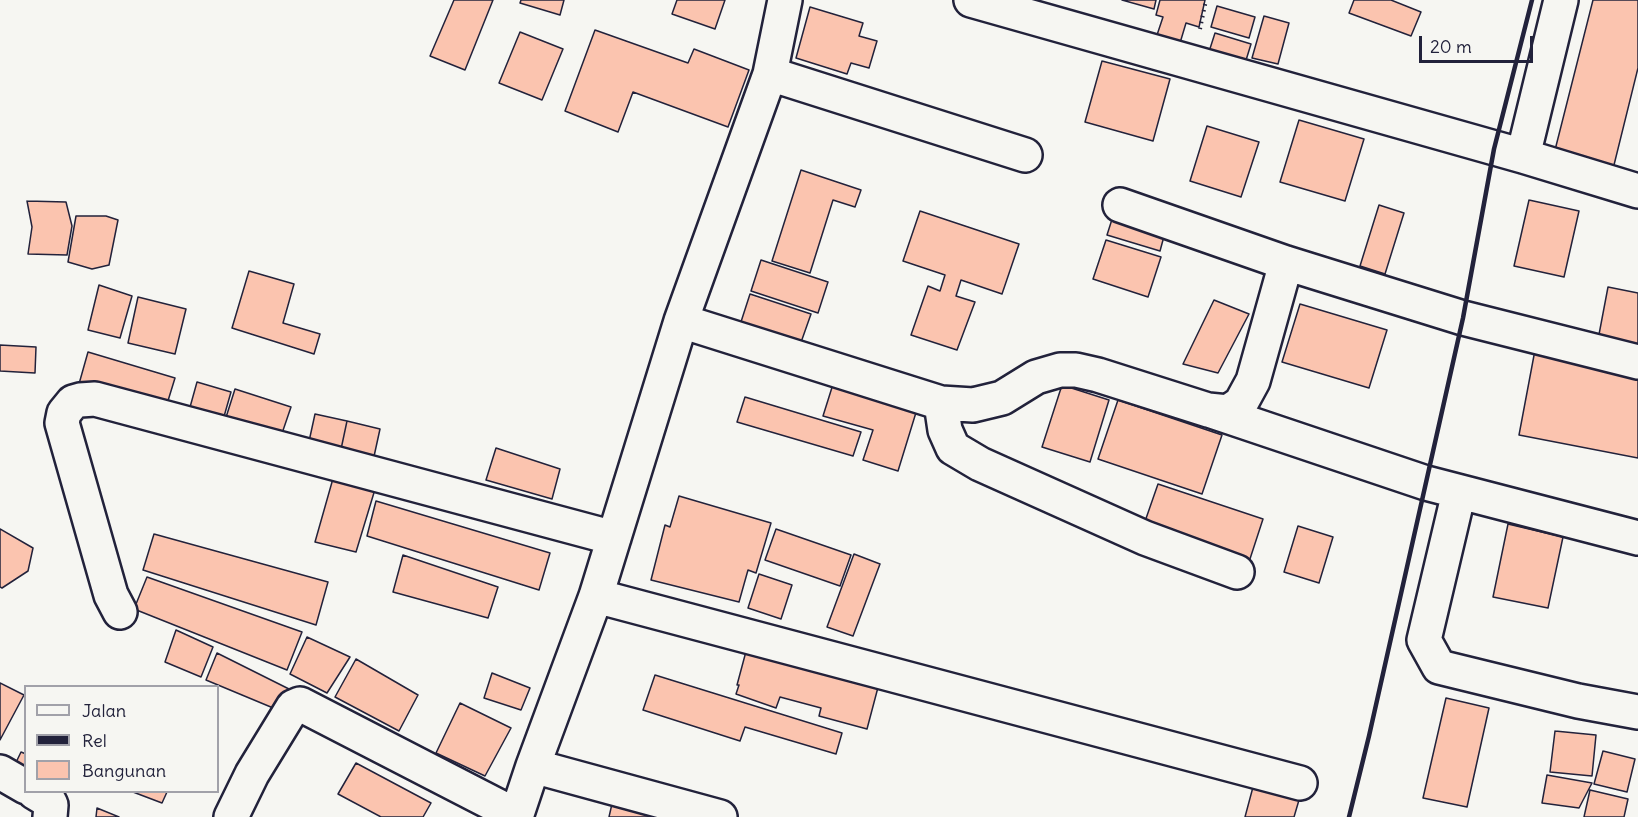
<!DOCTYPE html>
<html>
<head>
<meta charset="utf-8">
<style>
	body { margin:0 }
	#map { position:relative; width:1638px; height:817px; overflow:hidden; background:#f6f6f2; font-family:Delius,sans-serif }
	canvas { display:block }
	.legend { position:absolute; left:24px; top:685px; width:195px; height:108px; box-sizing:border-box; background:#f6f6f2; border:2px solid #a1a1a9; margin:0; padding:8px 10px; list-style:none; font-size:18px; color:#22223b }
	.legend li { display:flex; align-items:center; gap:12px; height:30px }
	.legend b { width:30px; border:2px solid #a1a1a9 }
	.scale { position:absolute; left:1419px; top:36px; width:114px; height:27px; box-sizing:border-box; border:3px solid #22223b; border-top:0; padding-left:8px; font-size:18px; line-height:21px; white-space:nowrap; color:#22223b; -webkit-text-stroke:4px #f6f6f2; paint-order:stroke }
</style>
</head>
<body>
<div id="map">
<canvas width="1638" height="817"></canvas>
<ul class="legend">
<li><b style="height:8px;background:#f6f6f2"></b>Jalan</li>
<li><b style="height:8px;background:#22223b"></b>Rel</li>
<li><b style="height:16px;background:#fbc4af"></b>Bangunan</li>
</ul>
<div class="scale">20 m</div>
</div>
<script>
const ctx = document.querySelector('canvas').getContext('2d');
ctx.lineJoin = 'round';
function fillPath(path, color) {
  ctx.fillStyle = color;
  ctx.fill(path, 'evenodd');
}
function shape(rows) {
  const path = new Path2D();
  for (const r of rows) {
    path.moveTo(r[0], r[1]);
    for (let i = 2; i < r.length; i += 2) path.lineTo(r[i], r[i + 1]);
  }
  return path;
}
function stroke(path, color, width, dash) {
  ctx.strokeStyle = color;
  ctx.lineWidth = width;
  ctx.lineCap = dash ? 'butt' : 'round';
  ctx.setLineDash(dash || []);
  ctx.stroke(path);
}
const building = shape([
	[454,0,493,0,465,70,430,56,454,0],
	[521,0,564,0,560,15,520,3,521,0],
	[677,0,725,0,715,29,672,14,677,0],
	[1122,0,1156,0,1154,9,1122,0],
	[1160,0,1205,0,1199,27,1186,23,1180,43,1157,35,1163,17,1156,15,1160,0],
	[1354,0,1391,0,1421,12,1411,36,1349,13,1354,0],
	[1593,0,1638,0,1638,68,1613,169,1554,154,1593,0],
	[1217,6,1255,17,1249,38,1211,27,1217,6],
	[810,7,863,23,859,36,877,41,869,68,851,63,847,74,796,58,810,7],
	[1264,16,1289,23,1278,64,1252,58,1264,16],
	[595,30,688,63,694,49,749,70,728,127,633,92,618,132,565,111,595,30],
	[520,32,563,49,542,100,499,83,520,32],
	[1215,33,1251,44,1243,70,1207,58,1215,33],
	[1102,61,1170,79,1153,141,1085,122,1102,61],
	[1299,120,1364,139,1345,201,1280,182,1299,120],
	[1207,126,1259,142,1241,197,1190,181,1207,126],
	[801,170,861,190,855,207,833,200,810,273,772,261,801,170],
	[1529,200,1579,211,1564,277,1514,266,1529,200],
	[27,201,66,202,72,226,67,255,28,254,32,227,27,201],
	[1379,205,1404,213,1385,274,1360,266,1379,205],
	[920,211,1019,244,1002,294,961,280,956,296,975,302,957,350,911,335,928,286,940,291,945,275,903,261,920,211],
	[1114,213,1166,229,1160,251,1107,235,1114,213],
	[76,216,106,216,118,220,109,265,92,269,68,262,76,216],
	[1106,240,1161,257,1148,297,1093,279,1106,240],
	[761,260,828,282,818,313,751,291,761,260],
	[249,271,294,284,283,323,320,334,314,354,232,328,249,271],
	[99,285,132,296,120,338,88,330,99,285],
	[1608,287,1638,293,1638,353,1597,345,1608,287],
	[750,294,811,314,799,348,739,328,750,294],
	[138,297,186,309,175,354,128,343,138,297],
	[1214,300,1249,314,1218,373,1183,364,1214,300],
	[1300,304,1387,330,1369,388,1282,362,1300,304],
	[0,345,36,347,35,373,0,371,0,345],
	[1535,350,1638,370,1638,458,1519,435,1535,350],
	[88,352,175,378,163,417,77,391,88,352],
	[834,381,918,406,898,471,863,460,873,430,823,416,834,381],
	[197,382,231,392,221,427,187,418,197,382],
	[1062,385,1109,400,1090,462,1042,447,1062,385],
	[235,389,291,407,277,448,222,430,235,389],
	[745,397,861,432,853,456,737,422,745,397],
	[1118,400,1222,435,1202,494,1098,459,1118,400],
	[315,414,347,421,340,454,308,446,315,414],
	[347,421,380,429,373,461,340,454,347,421],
	[496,448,560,469,552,499,486,480,496,448],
	[334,475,376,486,356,552,315,542,334,475],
	[1158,484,1263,519,1248,565,1142,530,1158,484],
	[679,496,771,523,756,573,748,570,739,602,651,580,665,525,670,527,679,496],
	[376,501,550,553,539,590,367,536,376,501],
	[1508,524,1563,537,1548,608,1493,597,1508,524],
	[1298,526,1333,537,1319,583,1284,572,1298,526],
	[0,529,33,548,28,571,2,588,0,587,0,529],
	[776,529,851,555,840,586,765,560,776,529],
	[154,534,328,582,316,625,143,570,154,534],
	[854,554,880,564,853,636,827,627,854,554],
	[403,555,498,587,488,618,393,592,403,555],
	[759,574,792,585,781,619,748,608,759,574],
	[147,577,302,632,287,670,134,609,147,577],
	[176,630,213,647,201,677,165,662,176,630],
	[307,637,350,657,327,693,290,674,307,637],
	[748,644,881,676,867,729,819,716,821,708,780,697,776,708,736,694,739,685,737,685,748,644],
	[217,653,289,689,278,710,206,680,217,653],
	[356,659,418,695,399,731,335,697,356,659],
	[492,673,530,688,521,710,484,698,492,673],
	[655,675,842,733,836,754,745,727,740,741,643,710,655,675],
	[0,683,24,695,0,740,0,683],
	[1446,698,1489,708,1467,807,1423,798,1446,698],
	[460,703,511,728,485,776,436,753,460,703],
	[1555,731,1596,735,1592,776,1550,772,1555,731],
	[1603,751,1635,759,1627,792,1594,784,1603,751],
	[21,752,26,754,26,783,10,775,21,752],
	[356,763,431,803,423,817,381,817,338,794,356,763],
	[1547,775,1592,783,1579,808,1542,803,1547,775],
	[1253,787,1299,800,1294,817,1245,817,1253,787],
	[1590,790,1628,799,1624,817,1584,817,1590,790],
	[133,792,167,792,162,803,133,792],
	[614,795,704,817,609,817,614,795],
	[97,808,119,817,96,817,97,808]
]);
fillPath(building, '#fbc4af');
stroke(building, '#22223b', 1.5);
const minor = shape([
	[971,0,1523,156,1638,191],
	[770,74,1025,155],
	[1523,156,1561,0],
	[1120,205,1286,263,1463,318,1638,362],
	[681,321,941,403,973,405,1002,398,1036,377,1060,370,1076,370,1098,375,1208,410,1228,412,1241,403,1253,381,1286,263],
	[941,403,945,430,953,448,980,464,1145,538,1237,572],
	[1209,410,1426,483,1638,538],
	[1459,492,1424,640,1439,667,1578,701,1638,712],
	[596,596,1300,783],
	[120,612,111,595,62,423,64,413,73,402,80,400,95,399,614,538],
	[533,766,720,817],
	[0,772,26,787],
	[34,792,49,801,51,805,50,817],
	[231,817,252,774,293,707,300,704,517,816],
	[516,817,533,766,596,596,681,321,770,74,785,0]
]);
stroke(minor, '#22223b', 38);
stroke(shape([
	[1200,29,1206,0]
]), '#22223b', 4, [1.5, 4.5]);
stroke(minor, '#f6f6f2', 33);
stroke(shape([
	[1349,817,1369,736,1463,318,1494,149,1532,0]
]), '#22223b', 4.5);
</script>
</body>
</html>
